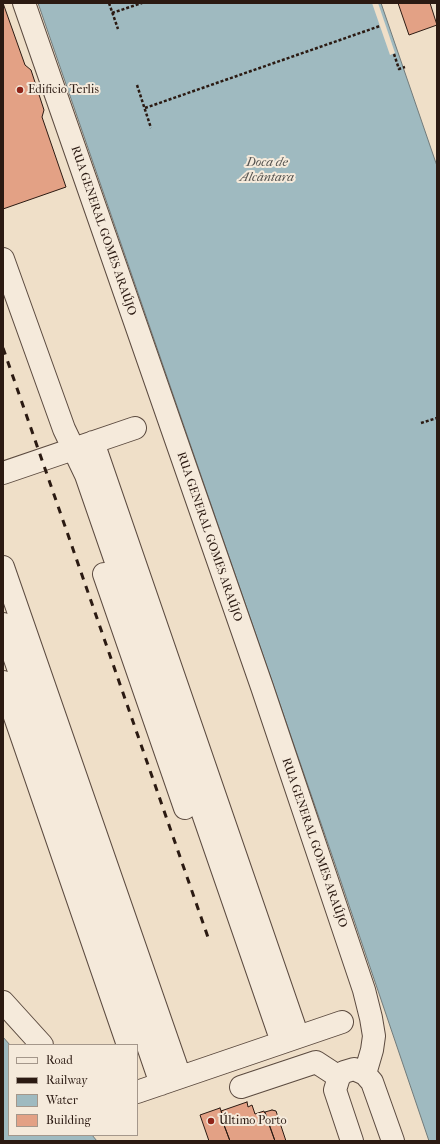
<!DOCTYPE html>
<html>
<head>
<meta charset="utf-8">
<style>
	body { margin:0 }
	#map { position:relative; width:440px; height:1144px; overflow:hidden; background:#efdfc8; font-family:"IM FELL French Canon",serif }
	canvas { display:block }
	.frame { position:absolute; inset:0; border:4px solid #2b1a12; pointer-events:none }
	.legend { position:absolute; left:8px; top:1044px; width:130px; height:92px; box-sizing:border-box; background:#f5eadb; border:1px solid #a4978b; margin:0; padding:5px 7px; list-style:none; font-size:12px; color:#2b1a12 }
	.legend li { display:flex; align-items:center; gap:8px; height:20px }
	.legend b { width:20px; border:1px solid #a4978b }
</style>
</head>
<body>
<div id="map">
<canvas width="440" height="1144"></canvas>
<div class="frame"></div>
<ul class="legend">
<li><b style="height:5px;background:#f5eadb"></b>Road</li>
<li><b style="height:5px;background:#2b1a12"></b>Railway</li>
<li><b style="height:11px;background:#9fbac0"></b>Water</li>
<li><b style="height:11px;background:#e3a185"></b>Building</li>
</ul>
</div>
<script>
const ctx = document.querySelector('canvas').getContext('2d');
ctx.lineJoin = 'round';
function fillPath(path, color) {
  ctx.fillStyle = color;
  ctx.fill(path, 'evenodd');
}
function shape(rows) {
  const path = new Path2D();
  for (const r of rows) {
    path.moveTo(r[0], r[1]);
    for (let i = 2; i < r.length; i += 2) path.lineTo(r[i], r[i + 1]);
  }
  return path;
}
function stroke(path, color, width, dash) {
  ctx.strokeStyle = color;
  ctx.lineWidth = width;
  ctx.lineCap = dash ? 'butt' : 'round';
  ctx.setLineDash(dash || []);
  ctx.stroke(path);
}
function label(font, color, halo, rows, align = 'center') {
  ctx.font = font + ' "IM FELL French Canon",serif';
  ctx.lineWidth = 4;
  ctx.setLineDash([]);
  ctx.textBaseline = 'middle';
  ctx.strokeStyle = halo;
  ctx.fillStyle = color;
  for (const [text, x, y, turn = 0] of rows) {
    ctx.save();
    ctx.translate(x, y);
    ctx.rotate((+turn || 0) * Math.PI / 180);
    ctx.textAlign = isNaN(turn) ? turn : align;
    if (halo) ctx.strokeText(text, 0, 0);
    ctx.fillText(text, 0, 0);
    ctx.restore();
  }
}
const water = shape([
	[38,3,381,3,437,166,437,1141,429,1141,334,861,38,3],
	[3,1037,10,1045,9,1135,92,1135,97,1141,3,1141,3,1037]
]);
fillPath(water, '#9fbac0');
stroke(water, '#717a7a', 1);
fillPath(shape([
	[372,3,378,3,395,53,390,55]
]), '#efdfc8');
const building = shape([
	[3,3,25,65,31,70,44,110,42,117,66,187,3,209,3,3],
	[398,3,430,3,437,25,409,35,398,3],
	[247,1102,248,1107,252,1105,255,1114,264,1111,275,1141,230,1141,224,1125,226,1124,221,1111,247,1102],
	[220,1108,226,1124,224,1125,230,1141,209,1141,200,1115,220,1108],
	[272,1110,276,1111,286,1141,275,1141,265,1112,272,1110]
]);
fillPath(building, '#e3a185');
stroke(building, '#2b1a12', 1);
const minor = shape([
	[24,3,262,687,364,990,371,1018,374,1036,372,1050,365,1074],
	[3,259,64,429,86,475,282,1042],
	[93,442,298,1037],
	[3,473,135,428],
	[3,567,180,1077],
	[104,574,185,808],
	[3,624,161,1084],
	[3,682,128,1045],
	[3,1002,42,1045],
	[241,1087,316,1062,339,1077],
	[137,1092,342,1022],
	[352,1141,335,1090,339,1077,344,1072,354,1069,365,1074,372,1082,393,1141]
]);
stroke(minor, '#5c4b40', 24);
stroke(shape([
	[109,3,118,29],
	[112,13,142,3],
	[394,54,399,69,405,67],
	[137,85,151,128],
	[145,108,380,26],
	[421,423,437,418]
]), '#2b1a12', 2.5, [3, 2]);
stroke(minor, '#f5eadb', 22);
stroke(shape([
	[3,348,210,943]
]), '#2b1a12', 3, [7, 7]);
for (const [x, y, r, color] of [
	[20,90,4,"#8f2418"],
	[211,1121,4,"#8f2418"]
]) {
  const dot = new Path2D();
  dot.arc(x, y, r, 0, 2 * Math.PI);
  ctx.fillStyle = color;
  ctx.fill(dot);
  stroke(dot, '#f5eadb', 1.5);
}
label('12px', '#2b1a12', '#f5eadb', [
	["Edificio Terlis",28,90],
	["Último Porto",219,1121]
], 'left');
label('12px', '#2b1a12', '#f5eadb', [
	["RUA GENERAL GOMES ARAÚJO",103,231,71],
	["RUA GENERAL GOMES ARAÚJO",209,537,71],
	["RUA GENERAL GOMES ARAÚJO",314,843,71]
]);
label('italic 13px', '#54524f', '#f5eadb', [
	["Doca de",267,163],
	["Alcântara",267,178]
]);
</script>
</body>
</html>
